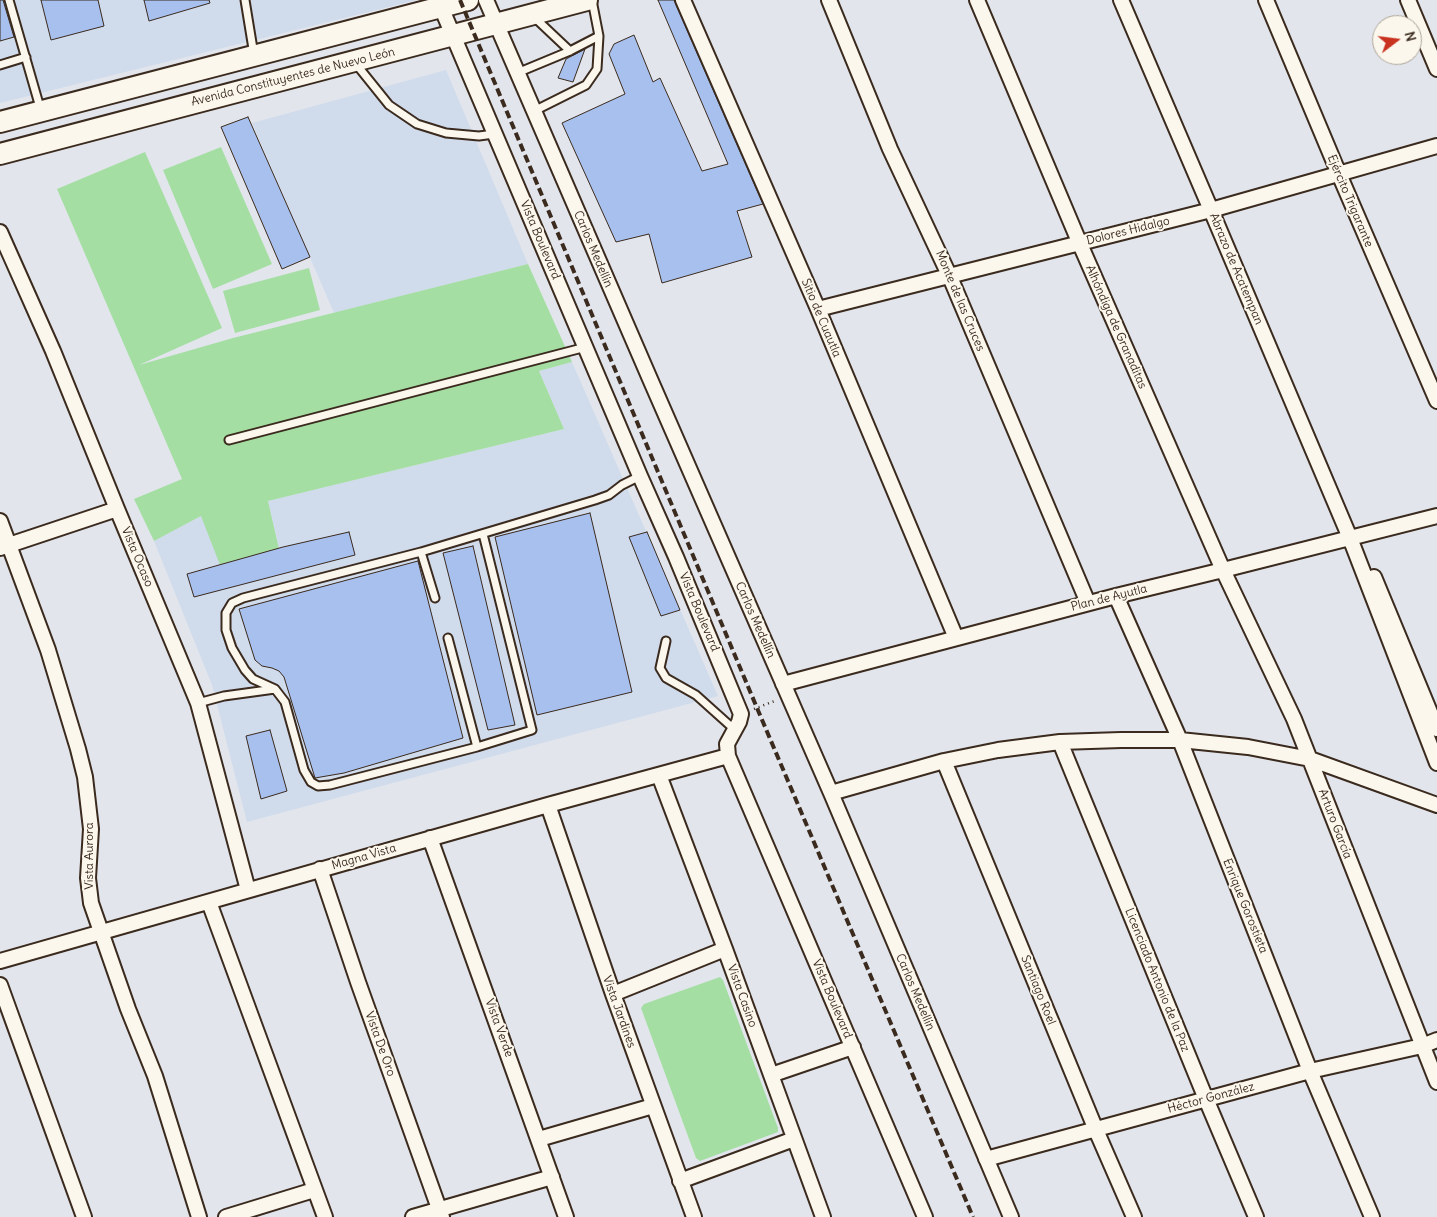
<!DOCTYPE html>
<html>
<head>
<meta charset="utf-8">
<style>
	body { margin:0 }
	#map { position:relative; width:1437px; height:1217px; overflow:hidden; background:#e2e6ec; font-family:Delius,sans-serif }
	canvas { display:block }
	.north { position:absolute; left:1372px; top:15px; width:50px; height:50px; box-sizing:border-box; background:#fbf7ec; border:1px solid #aea59a; border-radius:50%; rotate:75deg; font-size:14px; font-weight:700; line-height:20px; text-align:center; color:#3b2a1e }
	.north::after { content:''; display:block; margin:auto; width:18px; height:22px; background:#c8321e; clip-path:polygon(50% 0,100% 100%,50% 72%,0 100%) }
</style>
</head>
<body>
<div id="map">
<canvas width="1437" height="1217"></canvas>
<div class="north">N</div>
</div>
<script>
const ctx = document.querySelector('canvas').getContext('2d');
ctx.lineJoin = 'round';
function fillPath(path, color) {
  ctx.fillStyle = color;
  ctx.fill(path, 'evenodd');
}
function shape(rows) {
  const path = new Path2D();
  for (const r of rows) {
    path.moveTo(r[0], r[1]);
    for (let i = 2; i < r.length; i += 2) path.lineTo(r[i], r[i + 1]);
  }
  return path;
}
function stroke(path, color, width, dash) {
  ctx.strokeStyle = color;
  ctx.lineWidth = width;
  ctx.lineCap = dash ? 'butt' : 'round';
  ctx.setLineDash(dash || []);
  ctx.stroke(path);
}
function label(font, color, halo, rows, align = 'center') {
  ctx.font = font + ' Delius,sans-serif';
  ctx.lineWidth = 4;
  ctx.setLineDash([]);
  ctx.textBaseline = 'middle';
  ctx.strokeStyle = halo;
  ctx.fillStyle = color;
  for (const [text, x, y, turn = 0] of rows) {
    ctx.save();
    ctx.translate(x, y);
    ctx.rotate((+turn || 0) * Math.PI / 180);
    ctx.textAlign = isNaN(turn) ? turn : align;
    if (halo) ctx.strokeText(text, 0, 0);
    ctx.fillText(text, 0, 0);
    ctx.restore();
  }
}
fillPath(shape([
	[0,0,417,0,0,103],
	[446,70,528,264,334,313,252,123],
	[572,362,718,696,247,822,212,685,154,541,201,516,279,548,268,501,564,429,539,371]
]), '#d0dbec');
fillPath(shape([
	[221,147,272,264,213,289,163,170],
	[145,152,222,328,139,365,233,338,528,264,572,362,539,371,564,429,268,501,279,549,220,565,201,516,154,541,134,499,182,479,57,189],
	[309,268,320,310,235,333,223,291],
	[720,977,723,980,778,1128,778,1132,700,1161,696,1158,641,1008,644,1004]
]), '#a5dea3');
const building = shape([
	[0,0,3,0,14,37,0,41,0,0],
	[41,0,98,0,104,26,51,40,41,0],
	[144,0,209,0,210,3,149,21,144,0],
	[658,0,674,0,763,204,737,211,752,257,662,283,649,234,616,242,562,123,625,94,609,54,614,44,634,35,653,82,660,78,702,171,728,164,658,0],
	[585,49,573,82,558,78,566,59,585,49],
	[248,117,310,257,282,269,221,127,248,117],
	[590,513,632,692,537,715,495,537,590,513],
	[349,532,355,555,194,597,187,574,283,547,349,532],
	[647,532,680,610,661,616,629,537,647,532],
	[473,546,515,725,488,730,443,553,473,546],
	[418,561,463,738,344,773,315,778,284,677,279,671,272,668,262,666,255,660,239,609,418,561],
	[270,730,287,791,261,799,246,736,270,730]
]);
fillPath(building, '#a7c0ed');
stroke(building, '#3b2a1e', 1);
const lane = shape([
	[9,0,41,111],
	[245,0,254,55],
	[534,17,570,51],
	[356,64,389,105,417,124,446,133,479,136,494,134],
	[0,65,26,57],
	[517,73,570,51,599,36,592,0],
	[534,111,586,85,597,69,599,36],
	[229,440,586,347],
	[421,552,435,598],
	[448,638,477,747],
	[666,641,660,668,666,678,696,695,735,730],
	[275,689,253,679,245,670,232,648,226,630,226,613,232,603,243,598,421,552,595,500,609,495,622,485,640,476],
	[198,703,224,696,275,689,285,702,304,770,311,782,318,786,330,785,477,747,532,730,483,534]
]);
const street = shape([
	[486,0,650,379,831,793,1011,1217],
	[683,0,818,309,956,638],
	[829,0,890,149,950,277,1088,603],
	[977,0,1080,244,1223,570,1294,719,1437,1082],
	[1121,0,1211,210,1350,538,1437,763],
	[1266,0,1339,174,1437,401],
	[1408,0,1437,69],
	[441,7,640,476,676,557,741,714,739,722,727,744,728,756,925,1217],
	[0,232,53,351,117,509,198,703,248,890],
	[818,309,1211,210,1437,146],
	[0,521,48,650,78,749,85,777,91,829,88,878,91,903,128,1009,155,1076,199,1217],
	[0,548,117,509],
	[1374,577,1437,729],
	[1116,596,1180,740,1310,1071,1372,1217],
	[783,684,1116,596,1223,570,1437,516],
	[1060,742,1206,1099,1256,1217],
	[944,761,1096,1130,1134,1217],
	[659,775,725,949,823,1217],
	[831,793,944,761,998,750,1060,742,1121,740,1180,740,1248,747,1310,759,1437,805],
	[548,805,613,994,694,1217],
	[430,838,566,1217],
	[320,869,358,982,442,1217],
	[209,902,325,1217],
	[0,961,548,805,728,756],
	[0,985,84,1217],
	[613,994,725,949],
	[771,1075,853,1047],
	[539,1139,653,1106],
	[986,1159,1310,1071,1422,1046,1437,1040],
	[680,1181,794,1139],
	[226,1217,314,1190],
	[413,1217,552,1177]
]);
const secondary = shape([
	[0,122,468,0],
	[0,154,587,0]
]);
stroke(lane, '#3b2a1e', 11);
stroke(street, '#3b2a1e', 18);
stroke(secondary, '#3b2a1e', 24);
stroke(shape([
	[754,709,777,700]
]), '#3b2a1e', 2.5, [1, 4]);
stroke(lane, '#fbf7ec', 7);
stroke(street, '#fbf7ec', 14);
stroke(secondary, '#fbf7ec', 20);
stroke(shape([
	[460,0,757,708,973,1217]
]), '#3b2a1e', 4, [8, 4]);
label('12px', '#3b2a1e', '#fbf7ec', [
	["Avenida Constituyentes de Nuevo León",293,77,-14],
	["Ejército Trigarante",1350,201,67],
	["Dolores Hidalgo",1128,231,-14],
	["Vista Boulevard",540,240,67],
	["Carlos Medellín",593,249,67],
	["Abrazo de Acatempan",1236,269,67],
	["Monte de las Cruces",960,301,67],
	["Sitio de Cuautla",821,318,67],
	["Alhóndiga de Granaditas",1116,327,66],
	["Vista Ocaso",137,557,67],
	["Plan de Ayutla",1109,598,-14],
	["Vista Boulevard",699,612,67],
	["Carlos Medellín",755,620,66],
	["Arturo García",1335,824,69],
	["Vista Aurora",90,856,-90],
	["Magna Vista",364,857,-16],
	["Enrique Gorostieta",1245,906,68],
	["Licenciado Antonio de la Paz",1157,980,68],
	["Santiago Roel",1038,990,68],
	["Carlos Medellín",915,992,67],
	["Vista Casino",742,996,70],
	["Vista Boulevard",832,999,67],
	["Vista Jardines",619,1012,70],
	["Vista Verde",499,1028,70],
	["Vista De Oro",380,1044,70],
	["Héctor González",1211,1098,-15]
]);
</script>
</body>
</html>
